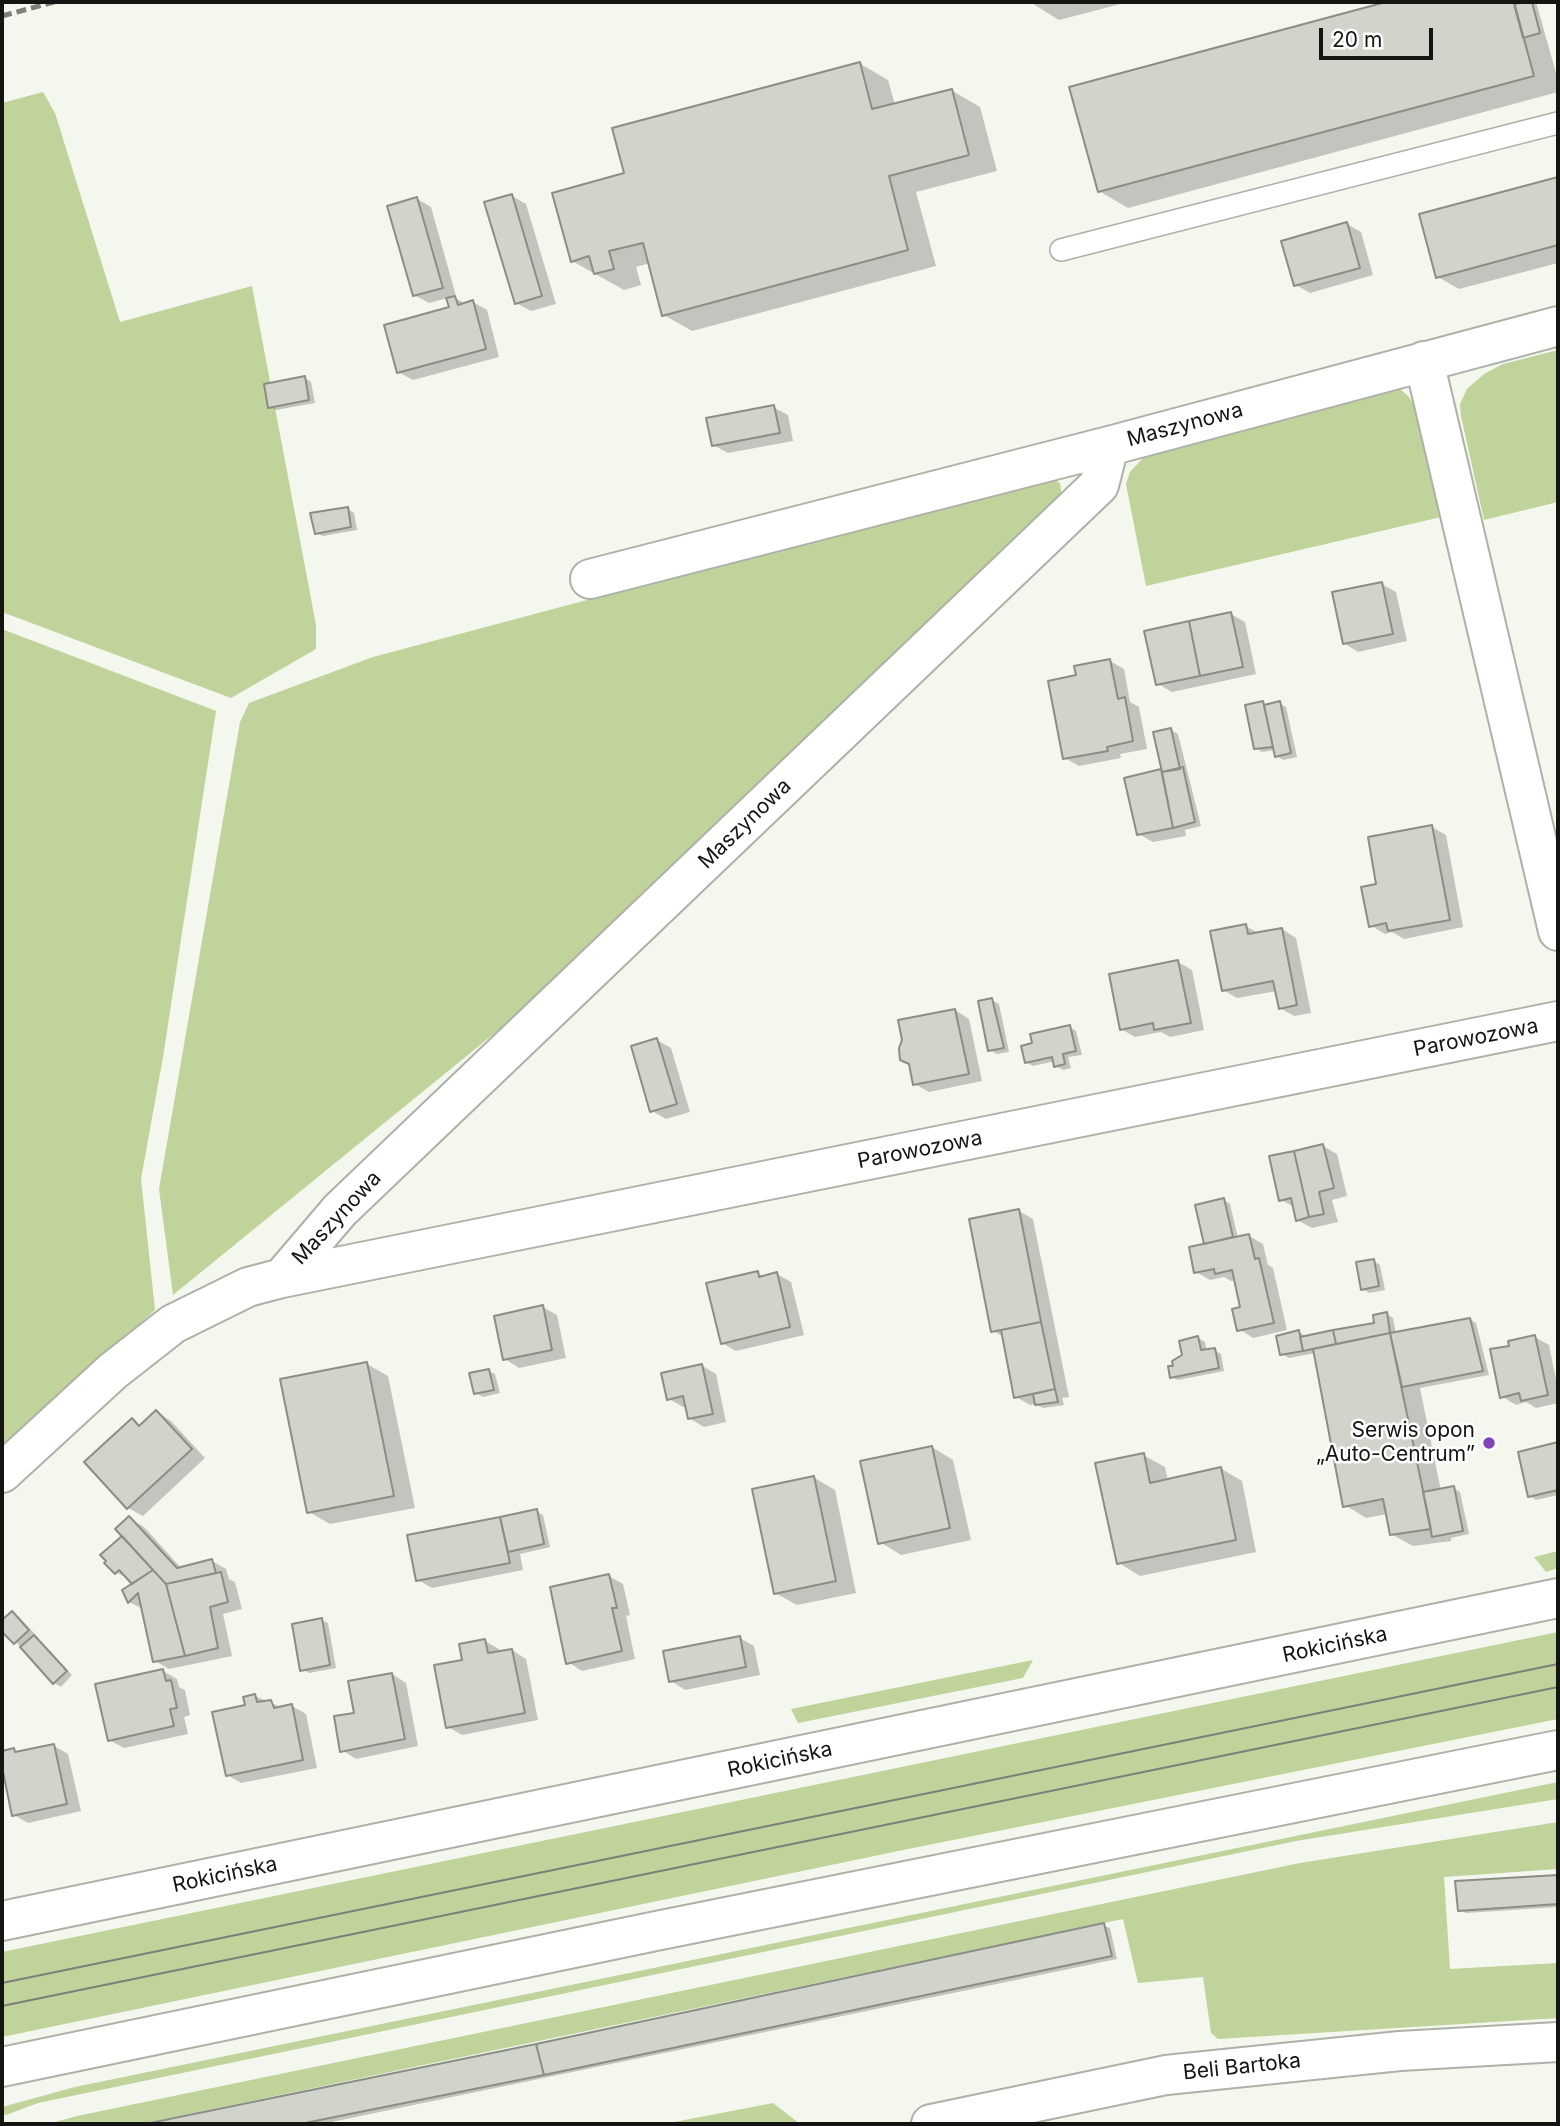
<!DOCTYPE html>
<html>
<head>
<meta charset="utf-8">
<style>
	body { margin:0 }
	#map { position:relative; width:1560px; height:2126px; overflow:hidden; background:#f3f7ed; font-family:Inter,sans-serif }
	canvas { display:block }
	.frame { position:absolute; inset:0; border:4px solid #141512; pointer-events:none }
	.scale { position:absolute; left:1319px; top:28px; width:114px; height:32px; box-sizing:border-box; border:4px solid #141512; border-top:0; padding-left:9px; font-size:21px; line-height:24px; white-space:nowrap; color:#141512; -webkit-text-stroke:5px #fff; paint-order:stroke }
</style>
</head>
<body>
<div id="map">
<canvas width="1560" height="2126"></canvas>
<div class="frame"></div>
<div class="scale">20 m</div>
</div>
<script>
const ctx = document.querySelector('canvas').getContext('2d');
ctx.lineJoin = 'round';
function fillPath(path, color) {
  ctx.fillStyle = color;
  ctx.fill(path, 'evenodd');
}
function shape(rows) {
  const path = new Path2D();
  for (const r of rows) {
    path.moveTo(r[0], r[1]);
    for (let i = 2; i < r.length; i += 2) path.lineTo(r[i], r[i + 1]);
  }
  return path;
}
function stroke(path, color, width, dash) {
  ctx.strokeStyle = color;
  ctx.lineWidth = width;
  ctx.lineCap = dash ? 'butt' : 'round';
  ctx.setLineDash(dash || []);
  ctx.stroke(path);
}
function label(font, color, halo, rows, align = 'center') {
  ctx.font = font + ' Inter,sans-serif';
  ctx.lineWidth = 5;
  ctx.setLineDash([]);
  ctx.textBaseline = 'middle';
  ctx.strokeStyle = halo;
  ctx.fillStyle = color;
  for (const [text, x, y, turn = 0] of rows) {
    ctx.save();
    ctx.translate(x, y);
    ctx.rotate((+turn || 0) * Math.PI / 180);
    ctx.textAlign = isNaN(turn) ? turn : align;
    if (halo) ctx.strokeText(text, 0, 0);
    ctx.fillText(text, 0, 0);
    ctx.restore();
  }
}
fillPath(shape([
	[43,92,55,113,120,322,252,286,316,625,316,649,231,698,2,612,2,103],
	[1558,350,1558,502,1484,520,1461,416,1460,404,1467,389,1484,374,1503,364],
	[1389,387,1400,389,1409,397,1420,415,1441,517,1146,586,1126,484,1130,472,1144,457,1165,444],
	[1049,477,1060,483,1062,499,598,949,173,1295,159,1189,240,722,249,703,373,657],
	[2,629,216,711,163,1057,141,1179,155,1310,2,1451],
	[1558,1551,1558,1568,1546,1572,1534,1557],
	[1558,1632,1558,1719,913,1848,2,2037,2,1952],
	[1033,1660,1023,1678,798,1723,791,1709],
	[1558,1782,1558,1799,1296,1841,38,2103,6,2115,2,2112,2,2107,75,2087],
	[1558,1822,1558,1869,1444,1877,1450,1969,1558,1963,1558,2018,1218,2039,1211,2033,1203,1977,1138,1983,1123,1919,141,2124,48,2124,77,2116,1300,1863],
	[773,2103,800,2124,664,2124]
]), '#bfd39a');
fillPath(shape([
	[1030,2,1128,2,1059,20],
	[1392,2,1536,2,1558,80,1558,92,1128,208,1099,191,1071,88],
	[859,63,888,80,895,105,951,90,980,107,997,171,916,192,936,266,692,331,664,315,650,263,636,267,641,285,624,290,572,261,626,175],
	[1558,179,1558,263,1459,289,1438,277,1422,215],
	[512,196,526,204,556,304,531,311,516,303],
	[417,199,431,207,456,296,453,297,466,304,473,302,487,310,499,357,413,380,398,372,451,308,448,298,429,303,414,295],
	[1347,224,1361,232,1373,275,1310,293,1296,285],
	[305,378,311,382,315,403,276,410,270,407],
	[773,407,788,415,793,441,728,453,713,445],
	[348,509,354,513,357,530,323,536,316,533],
	[1382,584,1396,592,1407,641,1358,652,1344,643],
	[1231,614,1245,622,1256,674,1172,692,1158,684],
	[1110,661,1124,669,1130,702,1139,707,1147,749,1120,754,1121,758,1079,766,1065,758,1078,677],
	[1262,703,1267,706,1279,703,1286,707,1297,757,1283,760,1277,756,1275,750,1262,752,1256,748],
	[1171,730,1178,734,1201,826,1185,830,1186,836,1153,842,1139,834,1127,780,1163,771],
	[1432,827,1446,835,1463,927,1404,939,1392,932,1385,934,1370,925,1378,885],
	[1246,926,1260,934,1282,929,1296,938,1311,1013,1294,1016,1280,1008,1277,991,1237,998,1223,990],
	[1178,962,1192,970,1204,1030,1170,1037,1161,1032,1135,1037,1121,1029],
	[992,1000,999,1004,1009,1052,997,1054,990,1050],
	[955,1010,969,1019,982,1081,929,1092,915,1084],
	[1070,1027,1076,1031,1082,1055,1068,1057,1071,1068,1063,1070,1056,1066,1055,1061,1033,1066,1026,1062],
	[657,1040,671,1048,690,1112,666,1119,652,1111],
	[1323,1146,1337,1154,1347,1196,1332,1200,1338,1222,1312,1228,1297,1220,1294,1207,1281,1200],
	[1224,1200,1230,1204,1238,1238,1249,1236,1263,1244,1268,1265,1273,1268,1287,1330,1253,1338,1239,1329,1242,1308,1236,1280,1231,1281,1224,1277,1210,1280,1196,1272,1209,1245],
	[1019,1211,1033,1219,1069,1397,1062,1398,1064,1405,1043,1408,1035,1404,1030,1405,1016,1397,1004,1337,993,1331],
	[1374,1261,1380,1265,1385,1290,1369,1293,1363,1289],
	[757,1273,765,1277,777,1274,791,1282,804,1335,736,1351,722,1343],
	[543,1307,557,1315,566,1358,519,1368,505,1359],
	[1387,1314,1393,1318,1396,1334,1470,1319,1476,1323,1489,1375,1420,1388,1441,1491,1454,1488,1460,1492,1469,1534,1451,1538,1451,1541,1413,1546,1391,1534,1387,1514,1366,1518,1345,1505,1315,1353,1289,1358,1282,1354,1299,1332,1305,1336,1376,1324],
	[1535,1337,1549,1345,1558,1389,1558,1403,1536,1408,1526,1402,1516,1405,1501,1396,1511,1347],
	[1198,1338,1205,1342,1207,1351,1214,1350,1221,1354,1224,1371,1178,1380,1171,1377,1175,1367],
	[367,1364,388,1376,415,1508,330,1524,309,1512],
	[701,1365,716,1374,726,1422,704,1427,689,1418,687,1406,683,1407,669,1399],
	[488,1371,495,1374,500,1393,483,1397,476,1393],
	[157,1412,171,1421,205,1458,143,1516,128,1508,86,1463,132,1421,141,1426],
	[1558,1444,1558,1495,1536,1500,1529,1496,1520,1453],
	[932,1447,953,1460,971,1540,901,1555,880,1542],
	[1143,1455,1165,1467,1168,1481,1220,1468,1242,1481,1256,1552,1140,1576,1119,1563],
	[813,1477,835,1490,856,1593,797,1605,775,1593],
	[536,1511,543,1515,550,1547,520,1554,523,1570,432,1588,418,1580,409,1536],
	[129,1518,144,1527,182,1569,212,1561,226,1569,229,1579,235,1582,242,1609,223,1614,232,1656,169,1669,155,1661,143,1609,129,1602,134,1584,125,1574,123,1576,116,1572],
	[609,1576,623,1584,630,1615,626,1616,635,1659,582,1671,568,1662],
	[12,1613,19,1617,35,1634,32,1636,41,1641,72,1675,61,1687,54,1683,21,1647,2,1629,2,1623],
	[321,1620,328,1623,336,1668,309,1673,302,1669],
	[740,1638,754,1646,760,1675,685,1690,671,1681],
	[485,1641,499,1649,500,1653,512,1650,526,1659,538,1720,462,1735,448,1727,464,1661],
	[163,1671,177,1679,179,1687,185,1690,190,1715,184,1717,188,1734,124,1748,109,1740],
	[392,1674,406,1683,418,1746,356,1759,342,1750],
	[255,1696,283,1708,292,1706,306,1714,317,1768,241,1783,227,1775,247,1706],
	[54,1746,68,1754,81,1811,28,1823,14,1815,2,1753,14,1750,19,1753],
	[1558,1876,1558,1907,1466,1913,1459,1910,1456,1883],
	[1103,1925,1110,1928,1117,1959,322,2124,153,2124]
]), '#0003');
const building = shape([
	[1386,2,1514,2,1534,76,1098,192,1069,87,1386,2],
	[1524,2,1532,2,1540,33,1523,38,1514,4,1524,2],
	[860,62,872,109,952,89,969,155,889,176,908,250,662,316,643,243,609,251,614,269,594,274,589,256,571,262,552,193,624,173,612,128,860,62],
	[1558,177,1558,245,1436,278,1419,214,1558,177],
	[512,194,542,296,515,304,484,202,512,194],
	[417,197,443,288,413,296,387,206,417,197],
	[1347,222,1360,268,1294,286,1281,241,1347,222],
	[455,296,458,305,473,300,486,349,397,373,384,325,449,307,446,298,455,296],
	[305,376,309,400,268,408,264,384,305,376],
	[774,405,780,433,712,446,706,418,774,405],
	[348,507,351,527,315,534,310,513,348,507],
	[1382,582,1393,634,1343,644,1332,592,1382,582],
	[1231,612,1243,667,1200,676,1189,621,1231,612],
	[1189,621,1200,676,1156,685,1144,631,1189,621],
	[1110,659,1118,699,1125,697,1133,741,1107,747,1108,751,1063,759,1048,681,1076,675,1074,666,1110,659],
	[1263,701,1273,747,1254,749,1245,705,1263,701],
	[1280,701,1291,753,1275,757,1264,705,1280,701],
	[1171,728,1180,769,1162,772,1153,732,1171,728],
	[1183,767,1195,822,1173,828,1162,772,1183,767],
	[1161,769,1173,828,1137,835,1124,778,1161,769],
	[1432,825,1450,920,1388,931,1386,923,1369,927,1361,887,1376,884,1368,837,1432,825],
	[1246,924,1248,934,1282,928,1297,1005,1279,1009,1273,981,1222,991,1210,931,1246,924],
	[1178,960,1191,1023,1154,1030,1153,1023,1120,1030,1109,974,1178,960],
	[992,998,1004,1048,988,1051,978,1001,992,998],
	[955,1009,969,1074,913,1085,909,1064,900,1060,899,1048,902,1040,898,1020,955,1009],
	[1070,1025,1076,1051,1063,1054,1065,1064,1054,1067,1052,1057,1025,1063,1021,1046,1032,1043,1030,1034,1070,1025],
	[657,1038,677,1104,650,1112,631,1046,657,1038],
	[1323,1144,1334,1188,1319,1192,1324,1214,1309,1217,1294,1151,1323,1144],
	[1294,1151,1309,1217,1296,1221,1291,1198,1279,1201,1269,1156,1294,1151],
	[1224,1198,1233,1237,1204,1244,1195,1205,1224,1198],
	[1019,1209,1041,1322,991,1332,969,1219,1019,1209],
	[1249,1234,1255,1259,1259,1258,1274,1323,1237,1331,1232,1309,1240,1307,1232,1270,1215,1274,1214,1269,1194,1273,1189,1247,1249,1234],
	[1374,1259,1379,1286,1361,1290,1356,1262,1374,1259],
	[758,1271,759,1277,777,1272,790,1327,721,1344,706,1283,758,1271],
	[543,1305,552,1350,503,1360,494,1316,543,1305],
	[1387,1312,1390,1333,1336,1344,1333,1330,1374,1323,1373,1315,1387,1312],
	[1470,1318,1483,1371,1402,1387,1390,1333,1470,1318],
	[1041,1322,1055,1389,1014,1398,1001,1330,1041,1322],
	[1299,1330,1303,1351,1280,1355,1276,1336,1299,1330],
	[1333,1330,1336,1344,1303,1351,1300,1337,1333,1330],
	[1390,1333,1431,1529,1390,1535,1383,1499,1343,1507,1313,1349,1390,1333],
	[1535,1335,1548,1395,1521,1401,1519,1393,1500,1398,1490,1349,1509,1346,1508,1341,1535,1335],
	[1198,1336,1201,1350,1215,1348,1219,1368,1170,1378,1168,1366,1173,1366,1172,1361,1182,1355,1179,1341,1198,1336],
	[367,1362,394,1496,307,1513,280,1379,367,1362],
	[702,1364,713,1414,688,1419,683,1396,667,1400,661,1373,702,1364],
	[489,1369,494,1390,474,1394,469,1373,489,1369],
	[1055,1389,1058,1402,1035,1405,1033,1394,1055,1389],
	[156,1410,192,1449,127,1509,84,1462,132,1418,139,1426,156,1410],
	[1558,1442,1558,1490,1528,1497,1518,1452,1558,1442],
	[932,1446,950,1528,878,1544,860,1461,932,1446],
	[1144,1453,1150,1483,1221,1467,1236,1540,1117,1564,1095,1463,1144,1453],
	[814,1476,836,1581,774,1594,752,1489,814,1476],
	[1454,1486,1463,1531,1432,1537,1423,1492,1454,1486],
	[537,1509,544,1544,508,1552,500,1517,537,1509],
	[129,1516,177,1568,212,1559,216,1573,166,1584,115,1529,129,1516],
	[500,1517,510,1563,416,1581,407,1535,500,1517],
	[122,1536,153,1570,132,1584,119,1570,115,1574,104,1563,106,1561,100,1555,122,1536],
	[153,1570,166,1584,185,1656,153,1662,138,1593,128,1603,122,1590,153,1570],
	[221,1572,228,1602,210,1607,218,1648,185,1656,166,1584,221,1572],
	[609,1574,617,1608,612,1608,622,1651,566,1664,550,1587,609,1574],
	[12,1611,29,1630,14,1644,2,1632,2,1620,12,1611],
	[322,1618,330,1665,300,1671,292,1624,322,1618],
	[34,1635,67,1671,53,1684,20,1647,34,1635],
	[740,1636,746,1667,669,1682,663,1651,740,1636],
	[485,1639,488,1653,512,1649,525,1713,446,1728,434,1665,462,1660,459,1644,485,1639],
	[163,1669,166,1681,171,1680,177,1708,170,1709,174,1726,108,1741,95,1684,163,1669],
	[392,1673,405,1739,340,1752,334,1716,354,1713,348,1681,392,1673],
	[255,1694,257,1702,271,1700,274,1708,292,1704,303,1760,226,1776,212,1712,245,1705,243,1697,255,1694],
	[54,1744,67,1804,12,1816,2,1767,2,1751,14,1748,15,1752,54,1744],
	[1558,1875,1558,1904,1458,1911,1455,1881,1558,1875],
	[1104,1923,1112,1956,544,2075,536,2044,1104,1923],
	[536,2044,544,2075,300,2124,145,2124,536,2044]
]);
fillPath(building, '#d1d4cb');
stroke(building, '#8b8e85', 2);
const service = shape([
	[1061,250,1558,123]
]);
const minor = shape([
	[1424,361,1558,931],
	[590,579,1109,446,1558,326],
	[282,1278,1558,1021],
	[2,1473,113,1371,173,1324,248,1287,282,1278,340,1210,1099,485,1109,446],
	[931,2124,1166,2075,1400,2051,1558,2042]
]);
const secondary = shape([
	[2,1921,1558,1598],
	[2,2067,656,1931,1558,1750]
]);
stroke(service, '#adb1a8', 24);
stroke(minor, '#adb1a8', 42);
stroke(secondary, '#adb1a8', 42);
stroke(service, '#fff', 21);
stroke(minor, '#fff', 38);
stroke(secondary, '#fff', 38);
stroke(shape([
	[2,1983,1558,1664],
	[2,2006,1558,1687]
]), '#7d7f79', 2);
stroke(shape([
	[2,16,54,2]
]), '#7d7f79', 5, [10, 5]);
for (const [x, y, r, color] of [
	[1489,1443,7,"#8241b5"]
]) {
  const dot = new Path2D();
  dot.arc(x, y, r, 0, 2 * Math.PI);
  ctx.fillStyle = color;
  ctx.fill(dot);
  stroke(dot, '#fff', 2.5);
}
label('21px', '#141512', '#fff', [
	["Maszynowa",1185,425,-15],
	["Maszynowa",745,824,-44],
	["Parowozowa",1476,1038,-11],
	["Parowozowa",920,1150,-11],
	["Maszynowa",337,1218,-47],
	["Rokicińska",1335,1645,-12],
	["Rokicińska",780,1760,-12],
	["Rokicińska",225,1875,-12],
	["Beli Bartoka",1242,2067,-6]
]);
label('21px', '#141512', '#fff', [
	["Serwis opon",1475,1431],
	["„Auto-Centrum”",1475,1455]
], 'right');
</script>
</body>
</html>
